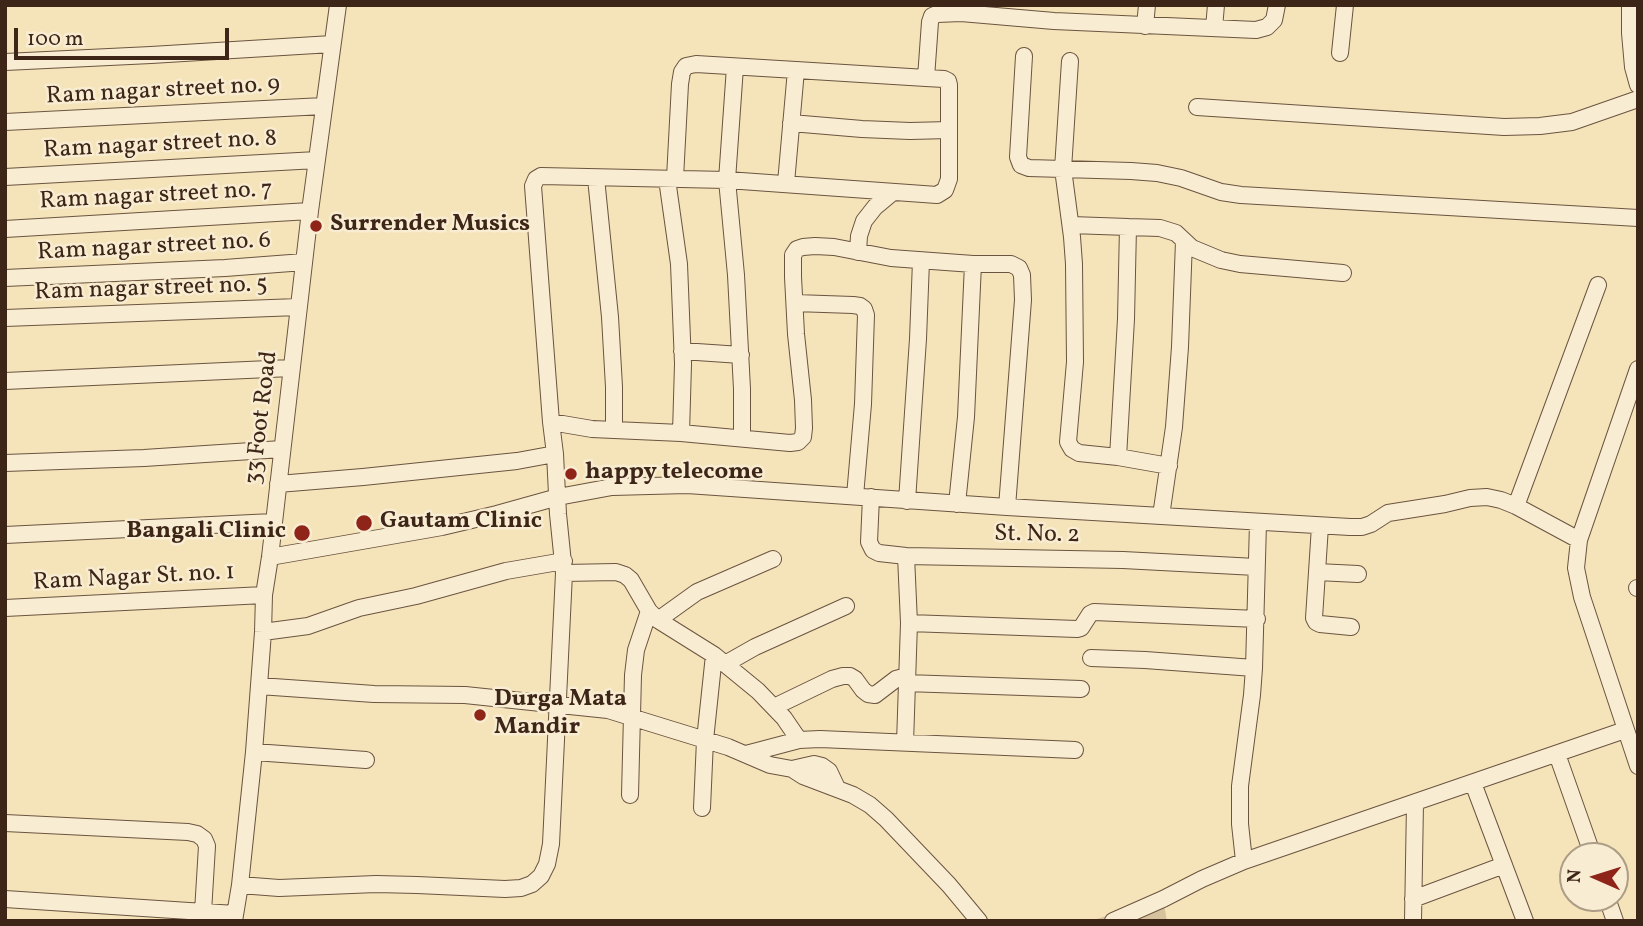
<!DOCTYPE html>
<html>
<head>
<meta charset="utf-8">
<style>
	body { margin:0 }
	#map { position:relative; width:1643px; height:926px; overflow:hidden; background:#f5e3b9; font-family:Vollkorn,serif }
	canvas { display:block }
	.frame { position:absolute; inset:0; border:7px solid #3d2517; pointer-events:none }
	.north { position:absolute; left:1559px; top:842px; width:70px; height:70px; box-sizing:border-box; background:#f8edd2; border:2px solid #ad9d87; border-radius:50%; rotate:273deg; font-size:19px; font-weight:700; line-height:28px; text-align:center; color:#3d2517 }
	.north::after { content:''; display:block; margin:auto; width:24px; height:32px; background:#8f2418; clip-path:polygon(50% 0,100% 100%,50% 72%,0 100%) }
	.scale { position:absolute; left:14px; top:28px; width:215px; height:32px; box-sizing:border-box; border:4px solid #3d2517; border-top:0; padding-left:9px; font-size:21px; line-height:24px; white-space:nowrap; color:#3d2517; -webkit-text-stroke:5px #f8edd2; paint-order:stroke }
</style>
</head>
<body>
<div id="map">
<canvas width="1643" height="926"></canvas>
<div class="frame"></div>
<div class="north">N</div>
<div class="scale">100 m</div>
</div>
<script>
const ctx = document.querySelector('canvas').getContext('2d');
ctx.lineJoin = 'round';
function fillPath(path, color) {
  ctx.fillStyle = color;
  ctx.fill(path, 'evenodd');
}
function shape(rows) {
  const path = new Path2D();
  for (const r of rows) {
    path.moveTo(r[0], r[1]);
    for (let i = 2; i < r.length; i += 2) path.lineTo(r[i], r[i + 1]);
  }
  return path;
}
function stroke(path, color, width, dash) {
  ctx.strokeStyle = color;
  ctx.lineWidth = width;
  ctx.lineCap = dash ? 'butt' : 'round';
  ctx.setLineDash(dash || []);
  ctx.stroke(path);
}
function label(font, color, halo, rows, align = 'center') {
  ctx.font = font + ' Vollkorn,serif';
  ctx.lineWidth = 5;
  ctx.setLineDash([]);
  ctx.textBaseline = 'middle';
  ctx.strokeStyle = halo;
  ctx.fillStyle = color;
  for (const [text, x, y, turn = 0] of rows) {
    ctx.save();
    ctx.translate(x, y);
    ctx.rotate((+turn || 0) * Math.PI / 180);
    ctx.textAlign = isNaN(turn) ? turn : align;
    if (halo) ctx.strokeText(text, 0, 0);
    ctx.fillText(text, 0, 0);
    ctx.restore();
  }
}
fillPath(shape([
	[1163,899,1167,921,1090,921]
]), '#d6c39d');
const minor = shape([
	[1630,5,1630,33,1633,67,1638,85],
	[1145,26,1147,5],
	[1214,28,1216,5],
	[1340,53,1345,5],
	[1024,56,1018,157,1021,165,1029,168,1131,171,1157,173,1181,178,1221,192,1241,195,1638,218],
	[1070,61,1063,169,1072,237,1074,264,1075,362,1068,442,1072,449,1079,453,1118,457],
	[5,62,151,55,332,44],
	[735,67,727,180,736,275,742,389,742,438],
	[1197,107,1504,127,1540,126,1572,122,1638,99],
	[5,122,324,106],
	[791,123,862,129,910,131,949,130],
	[5,177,317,160],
	[596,178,610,317,614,387,614,430],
	[675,178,680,84,682,72,686,66,696,64,796,70],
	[667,179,679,264,683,364,681,433],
	[786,183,796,70,926,78],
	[1071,225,1128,227],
	[5,229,310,211],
	[858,252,859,236,864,221,875,207,893,192],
	[5,278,225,268,304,262],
	[795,303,853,305,860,306,864,309,866,315,863,404,855,496],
	[5,318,298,307],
	[682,351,741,355],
	[1638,369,1579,540,1576,568,1582,597,1638,766],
	[5,381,291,368],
	[551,422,533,186,536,179,541,176,727,180,937,195,945,190,949,179,949,85,948,81,944,79,926,78,930,22,932,16,937,14,961,13,1054,21,1256,30,1267,27,1274,20,1277,5],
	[555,454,551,422,592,429,681,433,790,443,798,442,803,437,804,428,803,400,796,334,793,277,793,255,797,249,803,247,815,246,834,247,891,258,973,264,1011,264,1019,268,1022,275,1023,300,1007,507],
	[5,463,144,458,282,449],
	[1169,466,1118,457,1126,319,1128,227,1160,228,1176,233,1192,248,1221,260,1240,264,1343,273],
	[871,497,869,542,873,550,879,553,906,556,1123,560,1256,567],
	[907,501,918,339,921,261],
	[957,504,966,417,973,264],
	[1516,506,1598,285],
	[1161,516,1174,427,1180,347,1184,241],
	[1258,523,1254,668,1252,695,1240,786,1240,824,1244,861,1625,730],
	[1320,526,1314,618,1316,622,1320,624,1351,627],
	[5,535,273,522],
	[270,557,442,527,497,514,558,497,612,487,687,485,1007,507,1350,527,1362,527,1371,524,1388,513,1445,504,1470,498,1487,497,1501,500,1516,506,1579,540],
	[1317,572,1358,574],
	[564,573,616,572,625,575,631,580,649,611,658,620,714,655,758,691,784,718,799,740],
	[1637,588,1638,588],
	[5,608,264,595],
	[658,620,697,592,773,559],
	[909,623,1077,629,1081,628,1090,614,1094,612,1257,619],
	[263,632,308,626,359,608,416,596,506,571,564,561],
	[1091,658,1145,660,1254,668],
	[725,664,755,647,846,606],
	[906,683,1081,689],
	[259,686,374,694,465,695,608,710,728,747,770,765,792,769,814,764,822,766,829,771,837,788],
	[774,707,832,679,843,676,850,676,855,679,863,690,868,694,875,695,896,679,907,676],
	[905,743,909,623,906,556],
	[254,752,366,760],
	[746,754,799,740,820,739,1075,750],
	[1557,754,1593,856],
	[792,769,803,776,853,795,870,805,886,819,949,885,979,921],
	[1473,783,1525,921],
	[630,795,633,675,636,650,649,611],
	[702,808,705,740,714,655],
	[5,823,188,832,197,834,204,839,207,846,203,912],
	[240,885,279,888,376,884,417,885,505,889,521,888,532,884,541,876,547,864,551,844,564,573,558,514,555,454,517,461,363,477,278,484],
	[1607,898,1615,921],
	[5,899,235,914],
	[1413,899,1504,865],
	[234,921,240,885,254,752,263,632,264,595,270,557,310,211,338,5],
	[1113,921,1163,899,1202,879,1244,861],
	[1413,921,1415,803]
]);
stroke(minor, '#6b5440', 18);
stroke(minor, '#f8edd2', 16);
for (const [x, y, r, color] of [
	[316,226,7,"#8f2418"],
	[571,474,7,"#8f2418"],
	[364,523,9,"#8f2418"],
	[302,533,9,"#8f2418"],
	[480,715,7,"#8f2418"]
]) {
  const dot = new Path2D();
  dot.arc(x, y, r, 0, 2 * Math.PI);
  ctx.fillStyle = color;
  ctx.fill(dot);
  stroke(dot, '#f8edd2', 2.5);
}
label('24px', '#3d2517', '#f8edd2', [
	["Ram nagar street no. 9",163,92,-3],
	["Ram nagar street no. 8",160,146,-3],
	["Ram nagar street no. 7",156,197,-3],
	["Ram nagar street no. 6",154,248,-3],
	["Ram nagar street no. 5",151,290,-2],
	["33 Foot Road",263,418,-83],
	["St. No. 2",1037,536,1],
	["Ram Nagar St. no. 1",134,579,-3]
]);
label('bold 24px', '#3d2517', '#f8edd2', [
	["Surrender Musics",330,226],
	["happy telecome",585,474],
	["Gautam Clinic",380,523],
	["Bangali Clinic",286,533,"right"],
	["Durga Mata",494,701],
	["Mandir",494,729]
], 'left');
</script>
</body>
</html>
